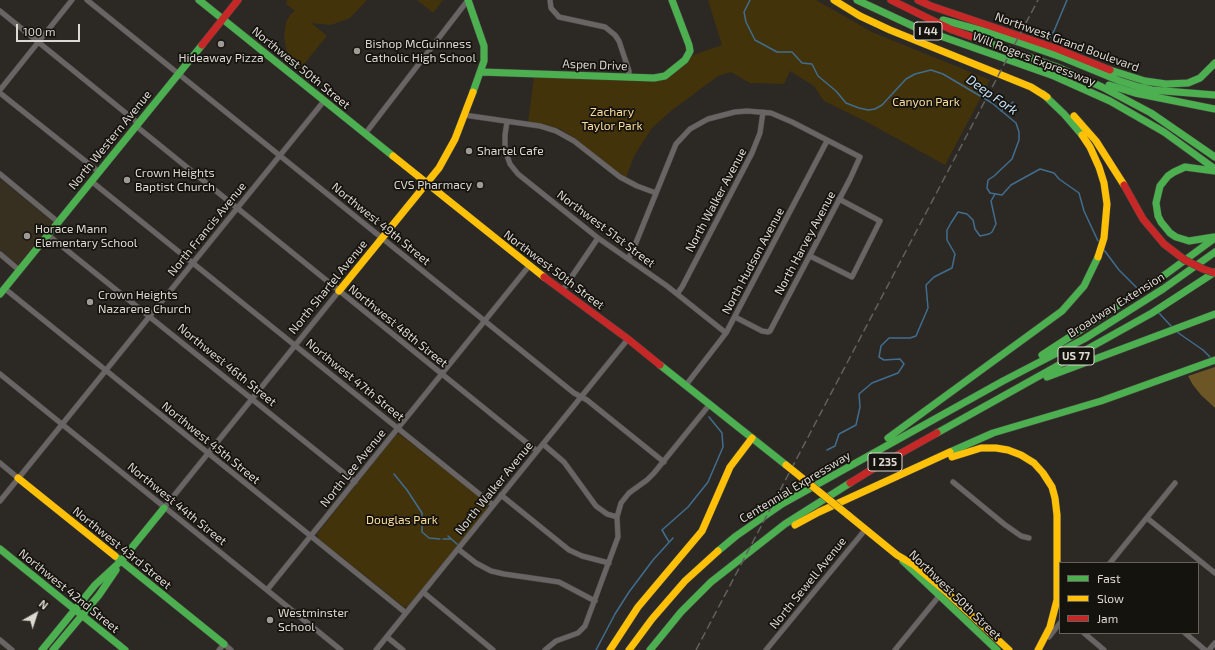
<!DOCTYPE html>
<html>
<head>
<meta charset="utf-8">
<style>
	body { margin:0 }
	#map { position:relative; width:1215px; height:650px; overflow:hidden; background:#2c2924; font-family:"Exo 2",sans-serif }
	canvas { display:block }
	.legend { position:absolute; left:1059px; top:562px; width:140px; height:72px; box-sizing:border-box; background:#15130e; border:1px solid #65625c; margin:0; padding:5px 7px; list-style:none; font-size:12px; color:#dcd8d2 }
	.legend li { display:flex; align-items:center; gap:8px; height:20px }
	.legend b { width:20px; border:1px solid #65625c }
	.north { position:absolute; left:16px; top:594px; width:40px; height:40px; -webkit-text-stroke:3px #15130e; paint-order:stroke; rotate:39deg; font-size:11px; font-weight:700; line-height:16px; text-align:center; color:#dcd8d2 }
	.north::after { content:''; display:block; margin:auto; width:14px; height:18px; background:#dcd8d2; clip-path:polygon(50% 0,100% 100%,50% 72%,0 100%) }
	.scale { position:absolute; left:16px; top:24px; width:64px; height:18px; box-sizing:border-box; border:2px solid #dcd8d2; border-top:0; padding-left:5px; font-size:12px; line-height:14px; white-space:nowrap; color:#dcd8d2; -webkit-text-stroke:3px #15130e; paint-order:stroke }
</style>
</head>
<body>
<div id="map">
<canvas width="1215" height="650"></canvas>
<ul class="legend">
<li><b style="height:5px;background:#4caf50"></b>Fast</li>
<li><b style="height:5px;background:#ffc107"></b>Slow</li>
<li><b style="height:5px;background:#c62828"></b>Jam</li>
</ul>
<div class="north">N</div>
<div class="scale">100 m</div>
</div>
<script>
const ctx = document.querySelector('canvas').getContext('2d');
ctx.lineJoin = 'round';
function fillPath(path, color) {
  ctx.fillStyle = color;
  ctx.fill(path, 'evenodd');
}
function shape(rows) {
  const path = new Path2D();
  for (const r of rows) {
    path.moveTo(r[0], r[1]);
    for (let i = 2; i < r.length; i += 2) path.lineTo(r[i], r[i + 1]);
  }
  return path;
}
function stroke(path, color, width, dash) {
  ctx.strokeStyle = color;
  ctx.lineWidth = width;
  ctx.lineCap = dash ? 'butt' : 'round';
  ctx.setLineDash(dash || []);
  ctx.stroke(path);
}
function label(font, color, halo, rows, align = 'center') {
  ctx.font = font + ' "Exo 2",sans-serif';
  ctx.lineWidth = 3.5;
  ctx.setLineDash([]);
  ctx.textBaseline = 'middle';
  ctx.strokeStyle = halo;
  ctx.fillStyle = color;
  for (const [text, x, y, turn = 0] of rows) {
    ctx.save();
    ctx.translate(x, y);
    ctx.rotate((+turn || 0) * Math.PI / 180);
    ctx.textAlign = isNaN(turn) ? turn : align;
    if (halo) ctx.strokeText(text, 0, 0);
    ctx.fillText(text, 0, 0);
    ctx.restore();
  }
}
fillPath(shape([
	[0,179,53,222,18,265,0,250]
]), '#373021');
fillPath(shape([
	[287,0,367,0,350,18,331,25,311,23,326,35,326,37,301,68,291,59,287,53,284,37,286,22,290,15,295,11,286,4],
	[417,0,443,0,433,13],
	[708,0,816,0,872,32,990,80,945,165,865,121,824,101,814,86,790,71,784,84,750,83,731,72,718,76,671,111,652,128,634,156,626,178,568,134,560,129,542,124,528,123,534,77,657,81,664,80,693,55,722,45],
	[399,434,485,501,488,506,487,509,409,606,404,607,319,539,317,534,395,436]
]), '#42330b');
fillPath(shape([
	[1215,367,1215,408,1201,395,1193,385,1188,376]
]), '#6c5626');
stroke(shape([
	[750,0,744,12,746,22,755,40,777,52,792,52,802,63,812,64,818,76,836,91,846,103,859,108,868,110,875,109,882,105,906,79,915,74,931,70,943,74,992,103,1016,123,1019,132,1019,140,1012,159,994,176,988,180,987,188,990,193,1002,195,1011,185,1040,169,1054,173,1059,179,1079,193,1084,211,1098,241],
	[1048,40,1054,31,1067,0],
	[1001,111,1013,102],
	[1104,250,1119,270,1138,289],
	[1159,313,1171,326],
	[1177,332,1203,350,1210,357],
	[827,450,835,446,839,434,856,425,860,407,859,394,872,383,898,373,904,364,900,359,884,360,879,357,881,346,889,338,910,338,916,336,928,308,926,285,934,277,952,268,955,254,947,240,947,230,951,223,958,212,967,214,973,220,975,229,980,236,989,234,992,232,996,224,991,201,995,194],
	[394,474,407,490,422,513,422,532,429,538,440,539],
	[448,536,458,545],
	[443,539,451,539],
	[669,542,662,530,688,507,708,482,723,447,722,433,709,417],
	[596,650,615,614,629,592,653,560,673,538]
]), '#416d8f', 1.5);
const street = shape([
	[87,0,574,393,587,400,664,462],
	[550,0,551,8,559,17,605,27,615,35,619,41,629,71,629,78],
	[0,11,138,123],
	[0,90,72,0],
	[0,93,99,172],
	[464,115,540,126,556,131,574,141,620,177,637,186,656,193],
	[507,122,505,135,505,150,510,164,518,174,598,238,667,286,726,333],
	[136,126,537,451],
	[365,134,468,0],
	[0,174,58,222],
	[91,181,493,505],
	[48,235,355,482],
	[0,254,19,270],
	[810,256,852,277,880,221,839,199],
	[628,259,633,250,676,144,690,129,708,119,735,112,747,111,771,113,792,122,860,157,850,179,770,331,768,332,762,331,735,317],
	[4,288,406,613],
	[562,291,598,238],
	[677,294,682,287,752,153,760,133,763,112],
	[0,374,341,650],
	[686,385,726,333,827,141],
	[543,444,564,462,596,506,607,514,617,517],
	[0,463,18,478],
	[953,482,1004,524,1021,536,1029,538],
	[501,495,569,550,582,556,609,563],
	[0,501,324,101],
	[164,508,339,291],
	[1147,518,1215,573],
	[458,549,476,563,491,571,504,574,559,582,595,601],
	[1110,563,1175,483],
	[267,590,529,266],
	[423,592,493,650],
	[1084,633,1104,650],
	[1185,633,1205,650],
	[387,637,403,650],
	[1049,637,1060,623],
	[0,640,12,650],
	[219,650,224,644,231,650],
	[376,650,628,339],
	[545,650,556,641,578,633,585,626,618,537,617,517,621,503,629,493,647,480,654,473,710,404],
	[766,650,865,530],
	[895,650,944,590],
	[1209,650,1215,643]
]);
const fast = shape([
	[199,0,393,156],
	[468,0,484,46,484,61,473,92],
	[857,0,915,27,1054,76,1110,101,1164,132,1215,169],
	[943,20,991,33,1021,43,1064,58,1120,81,1139,87,1152,90,1215,95],
	[989,43,1057,67,1102,87,1151,113,1215,157],
	[1110,70,1145,81,1166,84,1188,83,1200,78,1215,63],
	[481,72,654,78,665,76,685,60,690,51,689,45,672,0],
	[1109,85,1135,93,1215,109],
	[1043,94,1064,114,1082,135],
	[1214,237,1189,241,1176,237,1170,233,1161,222,1158,216,1156,203,1160,186,1168,176,1174,172,1185,167,1215,171],
	[0,294,202,45],
	[1042,355,1166,274,1215,238],
	[660,365,786,465],
	[1047,377,1215,314],
	[937,433,1152,313,1215,272],
	[888,438,1062,311,1084,286,1098,257],
	[950,452,993,433,1101,401,1215,360],
	[0,549,125,650],
	[718,551,736,536,782,504,1003,381,1084,339,1163,289,1215,252],
	[115,556,224,644],
	[903,561,997,650],
	[42,650,95,585,121,561,164,508],
	[53,650,99,595,116,570],
	[650,650,681,612,711,582,785,524,850,483]
]);
const slow = shape([
	[834,0,860,16,890,30,1031,87,1047,97],
	[1074,116,1096,141,1124,185],
	[1082,135,1090,147,1099,167,1104,183,1107,204,1104,238,1098,257],
	[393,156,544,277],
	[339,291,439,168,455,139,473,92],
	[952,457,981,448,996,448,1008,450,1021,455,1034,463,1043,473,1052,487,1055,498,1057,515,1057,600,1050,627,1038,650],
	[18,478,115,556],
	[848,515,897,555,914,565,944,590,1009,650],
	[795,525,819,512,950,452],
	[610,650,638,607,702,531,730,467,752,438],
	[629,650,652,619,685,581,718,551]
]);
const jam = shape([
	[891,0,950,29,989,43],
	[918,0,931,6,1055,48,1110,70],
	[202,45,238,0],
	[544,277,628,339,660,365],
	[850,483,876,467,937,433]
]);
stroke(street, '#474441', 6);
stroke(fast, '#474441', 8);
stroke(slow, '#474441', 8);
stroke(jam, '#474441', 8);
stroke(street, '#686564', 5);
stroke(fast, '#4caf50', 7);
stroke(slow, '#ffc107', 7);
stroke(jam, '#c62828', 7);
stroke(shape([
	[696,650,1038,0]
]), '#62605d', 1.5, [8, 4]);
const slowBridge = shape([
	[786,465,848,515]
]);
const jamBridge = shape([
	[1124,185,1143,219,1164,244,1185,260,1203,269,1215,273]
]);
stroke(slowBridge, '#474441', 8, []);
stroke(jamBridge, '#474441', 8, []);
stroke(slowBridge, '#ffc107', 7);
stroke(jamBridge, '#c62828', 7);
for (const [x, y, r, color] of [
	[221,44,4,"#9e9b95"],
	[357,51,4,"#9e9b95"],
	[469,151,4,"#9e9b95"],
	[127,180,4,"#9e9b95"],
	[480,185,4,"#9e9b95"],
	[27,236,4,"#9e9b95"],
	[90,302,4,"#9e9b95"],
	[270,620,4,"#9e9b95"]
]) {
  const dot = new Path2D();
  dot.arc(x, y, r, 0, 2 * Math.PI);
  ctx.fillStyle = color;
  ctx.fill(dot);
  stroke(dot, '#15130e', 1.5);
}
for (const [x, y, w] of [
	[928,31,28],
	[1076,356,36],
	[885,462,34]
]) {
  const box = new Path2D();
  box.roundRect(x - w / 2, y - 9, w, 18, 3);
  ctx.fillStyle = '#15130e';
  ctx.fill(box);
  stroke(box, '#dcd8d2', 1);
}
label('bold 11px', '#dcd8d2', null, [
	["I 44",928,31],
	["US 77",1076,356],
	["I 235",885,462]
]);
label('12px', '#dcd8d2', '#15130e', [
	["Northwest Grand Boulevard",1067,42,20],
	["Will Rogers Expressway",1034,59,21],
	["Aspen Drive",595,65,2],
	["Northwest 50th Street",301,68,39],
	["North Western Avenue",110,140,-51],
	["North Walker Avenue",716,200,-62],
	["Northwest 49th Street",381,224,39],
	["North Francis Avenue",207,229,-51],
	["Northwest 51st Street",606,229,37],
	["North Harvey Avenue",805,243,-62],
	["North Hudson Avenue",753,261,-62],
	["Northwest 50th Street",554,270,37],
	["North Shartel Avenue",328,287,-51],
	["Broadway Extension",1116,305,-32],
	["Northwest 48th Street",398,326,39],
	["Northwest 46th Street",227,365,39],
	["Northwest 47th Street",355,380,39],
	["Northwest 45th Street",211,443,39],
	["North Lee Avenue",353,468,-51],
	["Centennial Expressway",795,487,-31],
	["North Walker Avenue",494,488,-51],
	["Northwest 44th Street",177,504,39],
	["Northwest 43rd Street",122,548,39],
	["North Sewell Avenue",808,583,-51],
	["Northwest 42nd Street",69,591,39],
	["Northwest 50th Street",955,595,44]
]);
label('12px', '#dcd8d2', '#15130e', [
	["Bishop McGuinness",365,44],
	["Catholic High School",365,58],
	["Hideaway Pizza",221,58,"center"],
	["Shartel Cafe",477,151],
	["Crown Heights",135,173],
	["Baptist Church",135,187],
	["CVS Pharmacy",472,185,"right"],
	["Horace Mann",35,229],
	["Elementary School",35,243],
	["Crown Heights",98,295],
	["Nazarene Church",98,309],
	["Westminster",278,613],
	["School",278,627]
], 'left');
label('12px', '#fcdc9c', '#15130e', [
	["Canyon Park",926,102],
	["Zachary",612,112],
	["Taylor Park",612,126],
	["Douglas Park",402,520]
]);
label('italic 13px', '#c6e2f9', '#15130e', [
	["Deep Fork",992,95,35]
]);
</script>
</body>
</html>
